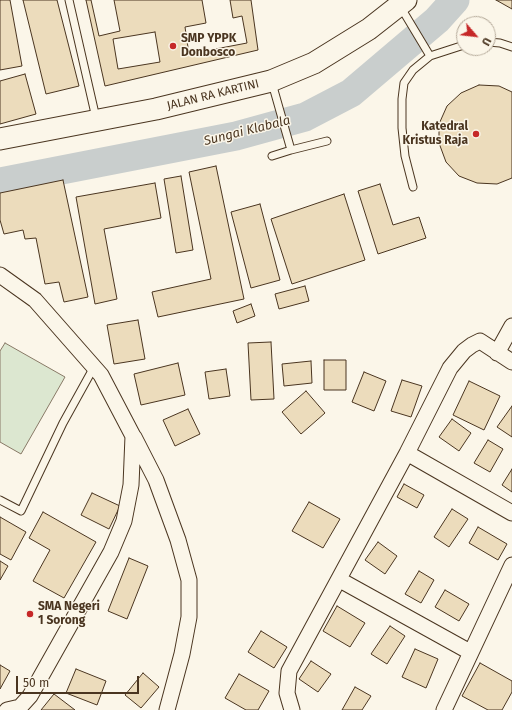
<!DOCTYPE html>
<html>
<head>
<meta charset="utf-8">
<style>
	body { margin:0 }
	#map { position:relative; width:512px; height:710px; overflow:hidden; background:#fbf6e9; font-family:"Fira Sans",sans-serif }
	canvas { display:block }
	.north { position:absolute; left:456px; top:16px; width:40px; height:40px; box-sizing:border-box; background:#fbf6e9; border:1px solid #b4a999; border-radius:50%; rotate:118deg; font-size:11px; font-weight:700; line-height:16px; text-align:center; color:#4a3520 }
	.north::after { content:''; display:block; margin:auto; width:14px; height:18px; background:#c62828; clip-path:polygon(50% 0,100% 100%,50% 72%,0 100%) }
	.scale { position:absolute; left:16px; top:676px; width:123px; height:18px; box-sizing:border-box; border:2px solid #4a3520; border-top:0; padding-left:5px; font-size:12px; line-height:14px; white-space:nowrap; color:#4a3520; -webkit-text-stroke:3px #fbf6e9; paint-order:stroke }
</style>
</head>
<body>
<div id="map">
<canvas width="512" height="710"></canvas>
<div class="north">U</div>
<div class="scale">50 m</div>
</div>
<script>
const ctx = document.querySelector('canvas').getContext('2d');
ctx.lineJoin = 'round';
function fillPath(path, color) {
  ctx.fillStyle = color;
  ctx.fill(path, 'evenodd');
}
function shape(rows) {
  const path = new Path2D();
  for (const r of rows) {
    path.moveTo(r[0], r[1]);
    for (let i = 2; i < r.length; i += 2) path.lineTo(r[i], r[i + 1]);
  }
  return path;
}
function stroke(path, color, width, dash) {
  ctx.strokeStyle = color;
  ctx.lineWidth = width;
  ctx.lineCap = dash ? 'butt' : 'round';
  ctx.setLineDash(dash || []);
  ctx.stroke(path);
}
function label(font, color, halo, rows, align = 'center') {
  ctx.font = font + ' "Fira Sans",sans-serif';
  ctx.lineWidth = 3;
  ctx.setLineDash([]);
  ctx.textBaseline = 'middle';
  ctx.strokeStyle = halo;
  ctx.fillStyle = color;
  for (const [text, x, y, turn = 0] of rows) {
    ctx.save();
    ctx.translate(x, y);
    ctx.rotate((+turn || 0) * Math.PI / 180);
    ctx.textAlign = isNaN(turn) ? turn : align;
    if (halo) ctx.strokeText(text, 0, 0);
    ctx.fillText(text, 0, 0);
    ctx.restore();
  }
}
const green = shape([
	[5,343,65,377,21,454,0,442,0,351,5,343]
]);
fillPath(green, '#dce7d0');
stroke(green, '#887966', 1);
stroke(shape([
	[0,182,236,136,305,117,351,93,437,20,455,0]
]), '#c9cecd', 29);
const building = shape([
	[0,0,10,0,22,66,0,70,0,0],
	[23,0,57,0,79,86,46,94,23,0],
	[86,0,91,0,99,36,120,31,114,0,202,0,206,23,185,27,189,54,247,43,242,16,233,18,230,0,251,0,258,50,105,86,86,0],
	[155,32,160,62,118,69,113,39,155,32],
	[496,0,512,0,512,9,496,0],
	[25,74,36,114,0,124,0,81,25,74],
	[479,85,499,86,512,92,512,178,497,184,477,183,459,176,446,162,439,143,439,124,447,106,461,93,479,85],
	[216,166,244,299,158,317,152,292,211,279,189,172,216,166],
	[181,176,193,250,176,253,164,179,181,176],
	[63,180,88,297,64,302,59,282,45,284,36,238,25,239,23,230,4,234,0,220,0,193,63,180],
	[155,183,161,218,104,229,117,299,95,304,76,197,155,183],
	[380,184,393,225,419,217,426,238,378,254,358,191,380,184],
	[344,194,365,260,292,284,271,219,344,194],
	[260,204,280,280,251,288,231,212,260,204],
	[305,286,309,301,279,309,275,294,305,286],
	[251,304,255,316,237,323,233,311,251,304],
	[138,320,145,359,114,364,107,325,138,320],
	[271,342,274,399,251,400,248,343,271,342],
	[324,360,346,360,346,390,324,390,324,360],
	[311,361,312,383,284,386,282,364,311,361],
	[178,363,185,395,141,405,134,374,178,363],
	[226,369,230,396,209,399,205,372,226,369],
	[364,372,386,381,374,411,352,402,364,372],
	[402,380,422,386,411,417,391,411,402,380],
	[469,381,500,396,484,430,453,415,469,381],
	[306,391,325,413,301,434,282,412,306,391],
	[512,406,512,437,497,427,512,406],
	[188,409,200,434,175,446,163,420,188,409],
	[452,419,471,433,459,451,439,437,452,419],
	[488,440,503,449,490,472,474,463,488,440],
	[512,469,512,492,502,485,512,469],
	[404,484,424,495,417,508,397,497,404,484],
	[92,493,120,506,109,529,81,515,92,493],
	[309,502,340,519,323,548,292,531,309,502],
	[452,509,468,519,449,547,434,537,452,509],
	[43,512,96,542,64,598,33,581,50,550,29,538,43,512],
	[0,517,26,532,11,560,0,554,0,517],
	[478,527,507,544,498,560,469,543,478,527],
	[378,542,397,556,385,574,365,560,378,542],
	[129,558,148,566,127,619,108,611,129,558],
	[0,561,8,566,0,580,0,561],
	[419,571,434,580,421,603,405,594,419,571],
	[445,590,469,604,459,621,435,607,445,590],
	[337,606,365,623,350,647,323,631,337,606],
	[390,626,405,636,387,664,371,654,390,626],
	[261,631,287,647,274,668,248,652,261,631],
	[415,649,438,659,426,688,402,677,415,649],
	[311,661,331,674,318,692,299,679,311,661],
	[480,663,512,681,512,692,502,710,488,710,462,696,480,663],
	[0,665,10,671,0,689,0,665],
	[76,669,106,681,97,705,66,693,76,669],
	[143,673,159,687,141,708,125,695,143,673],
	[239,674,269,691,258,710,246,710,225,698,239,674],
	[355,687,371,696,362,710,342,710,355,687],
	[54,694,75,710,41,710,54,694]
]);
fillPath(building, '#ecdcbc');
stroke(building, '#4a3520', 1);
const lane = shape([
	[69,0,96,118],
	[400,6,430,56,413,70,404,83,402,99,402,128,405,156,413,187],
	[488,42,500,43,512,47],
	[430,56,464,45],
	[272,83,291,150,327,141],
	[272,156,291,150],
	[0,500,21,511,63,423,94,367]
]);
const street = shape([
	[0,275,35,300,101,375,133,436,131,485,124,521,111,552,30,696,20,707,7,710],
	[497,353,512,326],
	[134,437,156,480,178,540,189,580,189,617,182,654,167,710],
	[407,453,512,513],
	[340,580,470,652],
	[292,710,287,693,289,671,407,453,450,368,464,351,472,345,480,341,512,362],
	[444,710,512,565]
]);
const secondary = shape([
	[0,139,156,109,271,81,314,63,369,29,406,0]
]);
stroke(lane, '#4a3520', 9);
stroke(street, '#4a3520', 17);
stroke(secondary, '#4a3520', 23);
stroke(lane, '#fbf6e9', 7);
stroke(street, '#fbf6e9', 15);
stroke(secondary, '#fbf6e9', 21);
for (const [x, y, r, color] of [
	[173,46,4,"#c62828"],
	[476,134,4,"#c62828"],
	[30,614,4,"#c62828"]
]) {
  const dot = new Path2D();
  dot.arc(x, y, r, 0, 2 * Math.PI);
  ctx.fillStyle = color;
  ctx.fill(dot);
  stroke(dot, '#fbf6e9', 1.5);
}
label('bold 12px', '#4a3520', '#fbf6e9', [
	["SMP YPPK",181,39],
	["Donbosco",181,53],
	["Katedral",468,127,"right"],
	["Kristus Raja",468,141,"right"],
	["SMA Negeri",38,607],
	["1 Sorong",38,621]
], 'left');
label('12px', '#4a3520', '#fbf6e9', [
	["JALAN RA KARTINI",213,95,-14]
]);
label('italic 13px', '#4a3520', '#fbf6e9', [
	["Sungai Klabala",247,131,-14]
]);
</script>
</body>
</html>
